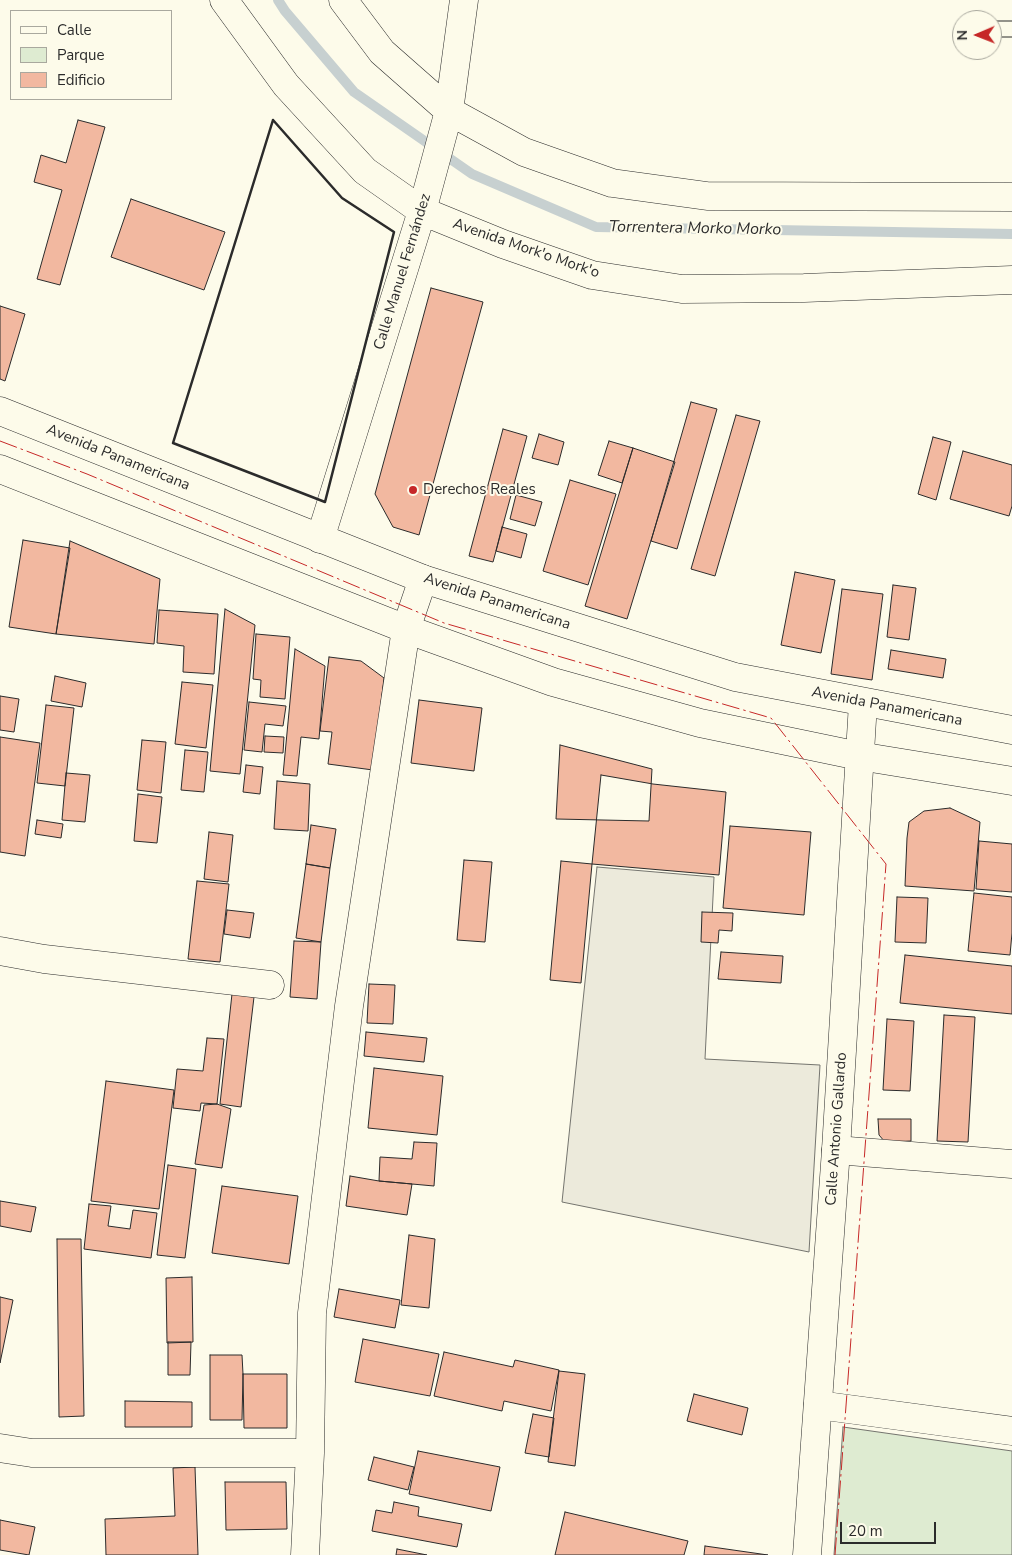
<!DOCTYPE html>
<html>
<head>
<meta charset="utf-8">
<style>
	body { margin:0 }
	#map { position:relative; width:1012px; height:1555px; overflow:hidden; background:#fdfbea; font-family:"Nunito Sans",sans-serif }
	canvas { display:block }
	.legend { position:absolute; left:10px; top:10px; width:162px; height:90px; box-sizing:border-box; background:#fdfbea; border:1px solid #a9a89e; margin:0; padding:6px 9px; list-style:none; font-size:15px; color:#2b2b2b }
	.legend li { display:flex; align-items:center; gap:10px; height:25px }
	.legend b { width:25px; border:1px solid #a9a89e }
	.north { position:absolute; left:952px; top:10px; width:50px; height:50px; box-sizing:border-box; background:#fdfbea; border:1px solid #a9a89e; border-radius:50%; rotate:269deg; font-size:14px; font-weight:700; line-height:20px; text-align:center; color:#2b2b2b }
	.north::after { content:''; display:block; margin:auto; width:18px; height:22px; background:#c62828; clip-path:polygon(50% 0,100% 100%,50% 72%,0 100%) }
	.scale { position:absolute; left:840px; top:1522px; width:96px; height:22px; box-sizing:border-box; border:2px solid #2b2b2b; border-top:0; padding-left:6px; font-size:15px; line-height:18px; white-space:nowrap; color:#2b2b2b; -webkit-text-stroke:4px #fdfbea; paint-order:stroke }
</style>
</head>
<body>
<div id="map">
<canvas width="1012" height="1555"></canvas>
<ul class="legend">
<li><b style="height:6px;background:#fdfbea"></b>Calle</li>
<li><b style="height:14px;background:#deebd1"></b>Parque</li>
<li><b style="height:14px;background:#f2b8a0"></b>Edificio</li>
</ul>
<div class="north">N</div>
<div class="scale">20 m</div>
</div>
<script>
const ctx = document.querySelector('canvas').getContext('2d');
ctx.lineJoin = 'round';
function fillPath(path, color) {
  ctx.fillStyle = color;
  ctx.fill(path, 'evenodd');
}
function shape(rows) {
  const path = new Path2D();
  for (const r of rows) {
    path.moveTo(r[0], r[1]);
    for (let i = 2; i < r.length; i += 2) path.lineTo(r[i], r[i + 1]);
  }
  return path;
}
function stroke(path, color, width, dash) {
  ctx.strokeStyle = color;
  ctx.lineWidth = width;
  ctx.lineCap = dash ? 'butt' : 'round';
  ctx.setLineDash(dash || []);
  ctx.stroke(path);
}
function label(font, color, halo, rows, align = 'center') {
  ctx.font = font + ' "Nunito Sans",sans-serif';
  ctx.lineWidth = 4;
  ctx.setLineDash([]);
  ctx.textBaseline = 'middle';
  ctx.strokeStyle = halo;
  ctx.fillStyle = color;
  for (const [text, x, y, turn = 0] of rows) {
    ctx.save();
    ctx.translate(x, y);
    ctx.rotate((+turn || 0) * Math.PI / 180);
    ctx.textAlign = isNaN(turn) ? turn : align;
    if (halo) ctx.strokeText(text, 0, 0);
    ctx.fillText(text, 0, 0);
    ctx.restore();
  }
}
const green = shape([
	[843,1427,1012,1451,1012,1555,834,1555,843,1427]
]);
fillPath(green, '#deebd1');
stroke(green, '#74746e', 1);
const parking = shape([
	[597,867,714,877,705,1059,820,1065,809,1252,562,1202,597,867]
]);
fillPath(parking, '#eceadb');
stroke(parking, '#74746e', 1);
stroke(shape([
	[278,0,285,11,354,92,472,174,596,227,1012,234]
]), '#c7d0d0', 10);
const building = shape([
	[78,120,105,127,60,285,37,279,62,190,34,182,41,155,66,163,78,120],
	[131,199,225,232,204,290,111,257,131,199],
	[431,288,483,302,419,535,393,527,375,494,431,288],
	[0,306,25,314,5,381,0,379,0,306],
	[691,402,717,409,677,549,651,541,691,402],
	[736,415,760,421,715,576,691,569,736,415],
	[503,429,527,436,493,562,469,556,503,429],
	[539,434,564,442,558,465,532,458,539,434],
	[933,437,951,442,936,500,918,494,933,437],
	[609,441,633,448,622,483,598,475,609,441],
	[633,448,675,462,627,619,585,606,633,448],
	[963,451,1012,465,1012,506,1009,516,950,499,963,451],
	[570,480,616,494,588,585,543,571,570,480],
	[516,495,542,502,535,526,510,519,516,495],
	[502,527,527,534,521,558,496,551,502,527],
	[23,540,70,548,56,634,9,627,23,540],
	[70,541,160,579,154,644,56,634,70,541],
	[795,572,835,580,821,653,781,645,795,572],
	[893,585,916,588,909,640,887,637,893,585],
	[842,589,883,594,872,680,831,674,842,589],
	[225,609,255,625,240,774,210,771,225,609],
	[159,610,218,614,214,674,183,672,184,646,157,643,159,610],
	[256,634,290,637,285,699,260,697,261,680,253,679,256,634],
	[295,649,325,666,319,739,301,737,297,776,283,775,295,649],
	[891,650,946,659,943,678,888,669,891,650],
	[329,657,361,661,384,678,373,770,328,764,332,732,320,731,329,657],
	[55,676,86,683,82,707,51,701,55,676],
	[182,682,213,685,206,748,175,744,182,682],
	[0,696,19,699,14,732,0,730,0,696],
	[419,700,482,708,474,771,411,763,419,700],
	[249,702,286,706,283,726,265,724,262,752,244,750,249,702],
	[46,705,74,708,65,786,37,783,46,705],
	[265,736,284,737,283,753,264,752,265,736],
	[0,737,40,743,25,856,0,852,0,737],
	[142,740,166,742,161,793,137,790,142,740],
	[560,745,652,769,649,821,556,819,560,745],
	[185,750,208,752,204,792,181,790,185,750],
	[246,765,263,767,260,794,243,792,246,765],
	[66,773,90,775,85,822,62,820,66,773],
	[601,775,653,784,726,792,719,875,592,864,601,775],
	[277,781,310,784,308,831,274,829,277,781],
	[138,794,162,797,157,843,134,841,138,794],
	[950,808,980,822,974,891,905,886,907,838,909,822,924,811,950,808],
	[37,820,63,824,61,838,35,834,37,820],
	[311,825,336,829,330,868,306,864,311,825],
	[730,826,811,832,804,915,723,908,730,826],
	[209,832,233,835,228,882,204,879,209,832],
	[979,841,1012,844,1012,892,976,889,979,841],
	[464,860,492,862,485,942,457,940,464,860],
	[561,861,592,864,581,983,550,980,561,861],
	[306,864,330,868,321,942,296,938,306,864],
	[197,881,229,884,220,962,188,959,197,881],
	[974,893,1012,897,1012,933,1010,955,968,951,974,893],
	[897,897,928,898,926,943,895,942,897,897],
	[227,910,254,913,250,938,224,934,227,910],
	[702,912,733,913,732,931,719,930,718,943,701,942,702,912],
	[294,941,321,942,317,999,290,997,294,941],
	[721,952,783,956,781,983,718,979,721,952],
	[905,955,1012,966,1012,1014,900,1003,905,955],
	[369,984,395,985,393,1024,367,1023,369,984],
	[232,994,254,997,241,1107,220,1104,232,994],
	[944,1015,975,1017,968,1142,937,1141,944,1015],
	[887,1019,914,1021,910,1091,883,1090,887,1019],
	[366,1032,427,1038,424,1062,364,1056,366,1032],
	[207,1038,224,1039,217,1104,201,1103,200,1111,173,1108,177,1069,203,1071,207,1038],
	[374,1068,443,1076,437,1135,368,1128,374,1068],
	[106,1081,174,1090,159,1209,91,1201,106,1081],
	[217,1104,231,1109,222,1168,195,1164,204,1105,217,1104],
	[878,1119,911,1119,911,1141,885,1142,879,1135,878,1119],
	[414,1142,437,1143,434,1186,379,1181,380,1157,412,1159,414,1142],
	[168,1165,196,1169,185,1258,157,1255,168,1165],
	[350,1176,379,1181,412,1184,407,1215,346,1206,350,1176],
	[222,1186,298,1196,289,1264,212,1253,222,1186],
	[0,1201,36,1207,31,1232,0,1226,0,1201],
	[89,1204,111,1206,108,1226,130,1229,133,1210,157,1213,151,1258,84,1249,89,1204],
	[409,1235,435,1239,429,1308,401,1305,409,1235],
	[57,1239,81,1239,84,1416,59,1417,57,1239],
	[192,1277,193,1342,167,1343,166,1278,192,1277],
	[339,1289,400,1300,395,1328,334,1317,339,1289],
	[0,1297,13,1300,0,1363,0,1297],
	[363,1339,439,1354,430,1396,355,1382,363,1339],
	[168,1342,191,1342,190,1375,168,1375,168,1342],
	[444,1352,513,1367,515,1360,559,1370,551,1411,504,1401,502,1411,434,1396,444,1352],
	[210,1355,242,1355,243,1374,242,1420,210,1420,210,1355],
	[559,1371,585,1374,575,1466,548,1462,559,1371],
	[243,1374,287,1374,287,1428,244,1428,243,1374],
	[694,1394,748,1408,742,1435,687,1421,694,1394],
	[125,1401,192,1402,192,1427,125,1427,125,1401],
	[533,1414,554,1418,549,1457,525,1453,533,1414],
	[418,1451,500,1467,491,1511,409,1494,418,1451],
	[374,1457,414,1467,408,1490,368,1480,374,1457],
	[195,1467,198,1555,106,1555,105,1519,175,1516,173,1468,195,1467],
	[225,1482,286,1482,287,1529,226,1530,225,1482],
	[394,1502,419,1507,418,1516,462,1524,457,1547,372,1531,376,1510,392,1513,394,1502],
	[565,1512,688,1541,684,1555,555,1555,565,1512],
	[0,1520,35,1527,29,1555,0,1550,0,1520],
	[705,1546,768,1555,704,1555,705,1546],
	[397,1549,427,1555,396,1555,397,1549]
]);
fillPath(building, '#f2b8a0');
stroke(building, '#2b2b2b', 1);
const lane = shape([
	[992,29,1012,29]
]);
const street = shape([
	[224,0,286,85,365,171,422,211,503,244,592,275,682,289,804,288,1012,280],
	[343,0,382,52,449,111,524,152,612,183,707,196,1012,197],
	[320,539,422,211,449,111,464,0],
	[0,951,44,959,270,985],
	[836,1150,1012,1164],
	[818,1405,1012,1431],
	[0,1448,32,1453,310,1453],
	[305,1555,310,1453,312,1313,349,1006,406,629,423,579]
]);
const secondary = shape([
	[807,1555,836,1150,863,703]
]);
const primary = shape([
	[0,411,423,579,735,677,1012,730],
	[0,469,406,629,553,682,700,723,859,756,1012,781]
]);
stroke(lane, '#2b2b2b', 17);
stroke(street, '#2b2b2b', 29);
stroke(secondary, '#2b2b2b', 29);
stroke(primary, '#2b2b2b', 29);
stroke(lane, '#fdfbea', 15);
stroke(street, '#fdfbea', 28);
stroke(secondary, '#fdfbea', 28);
stroke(primary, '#fdfbea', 28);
stroke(shape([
	[273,120,342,198,394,232,325,502,173,443,273,120]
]), '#2b2b2b', 2.5);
stroke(shape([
	[0,441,87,474,444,623,771,718,886,864,835,1555]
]), '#c62828', 1, [18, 4, 2.5, 4]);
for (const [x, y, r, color] of [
	[413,490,5,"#c62828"]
]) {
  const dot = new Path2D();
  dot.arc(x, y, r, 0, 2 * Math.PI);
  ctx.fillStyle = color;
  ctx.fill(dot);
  stroke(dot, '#fdfbea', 2);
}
label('15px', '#2b2b2b', '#fdfbea', [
	["Avenida Mork'o Mork'o",526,249,19],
	["Calle Manuel Fernández",403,272,-73],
	["Avenida Panamericana",118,458,22],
	["Avenida Panamericana",497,602,18],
	["Avenida Panamericana",887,707,11],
	["Calle Antonio Gallardo",837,1129,-86]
]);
label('15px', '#2b2b2b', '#fdfbea', [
	["Derechos Reales",423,490]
], 'left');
label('italic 16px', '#2b2b2b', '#fdfbea', [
	["Torrentera Morko Morko",695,229,1]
]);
</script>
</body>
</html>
